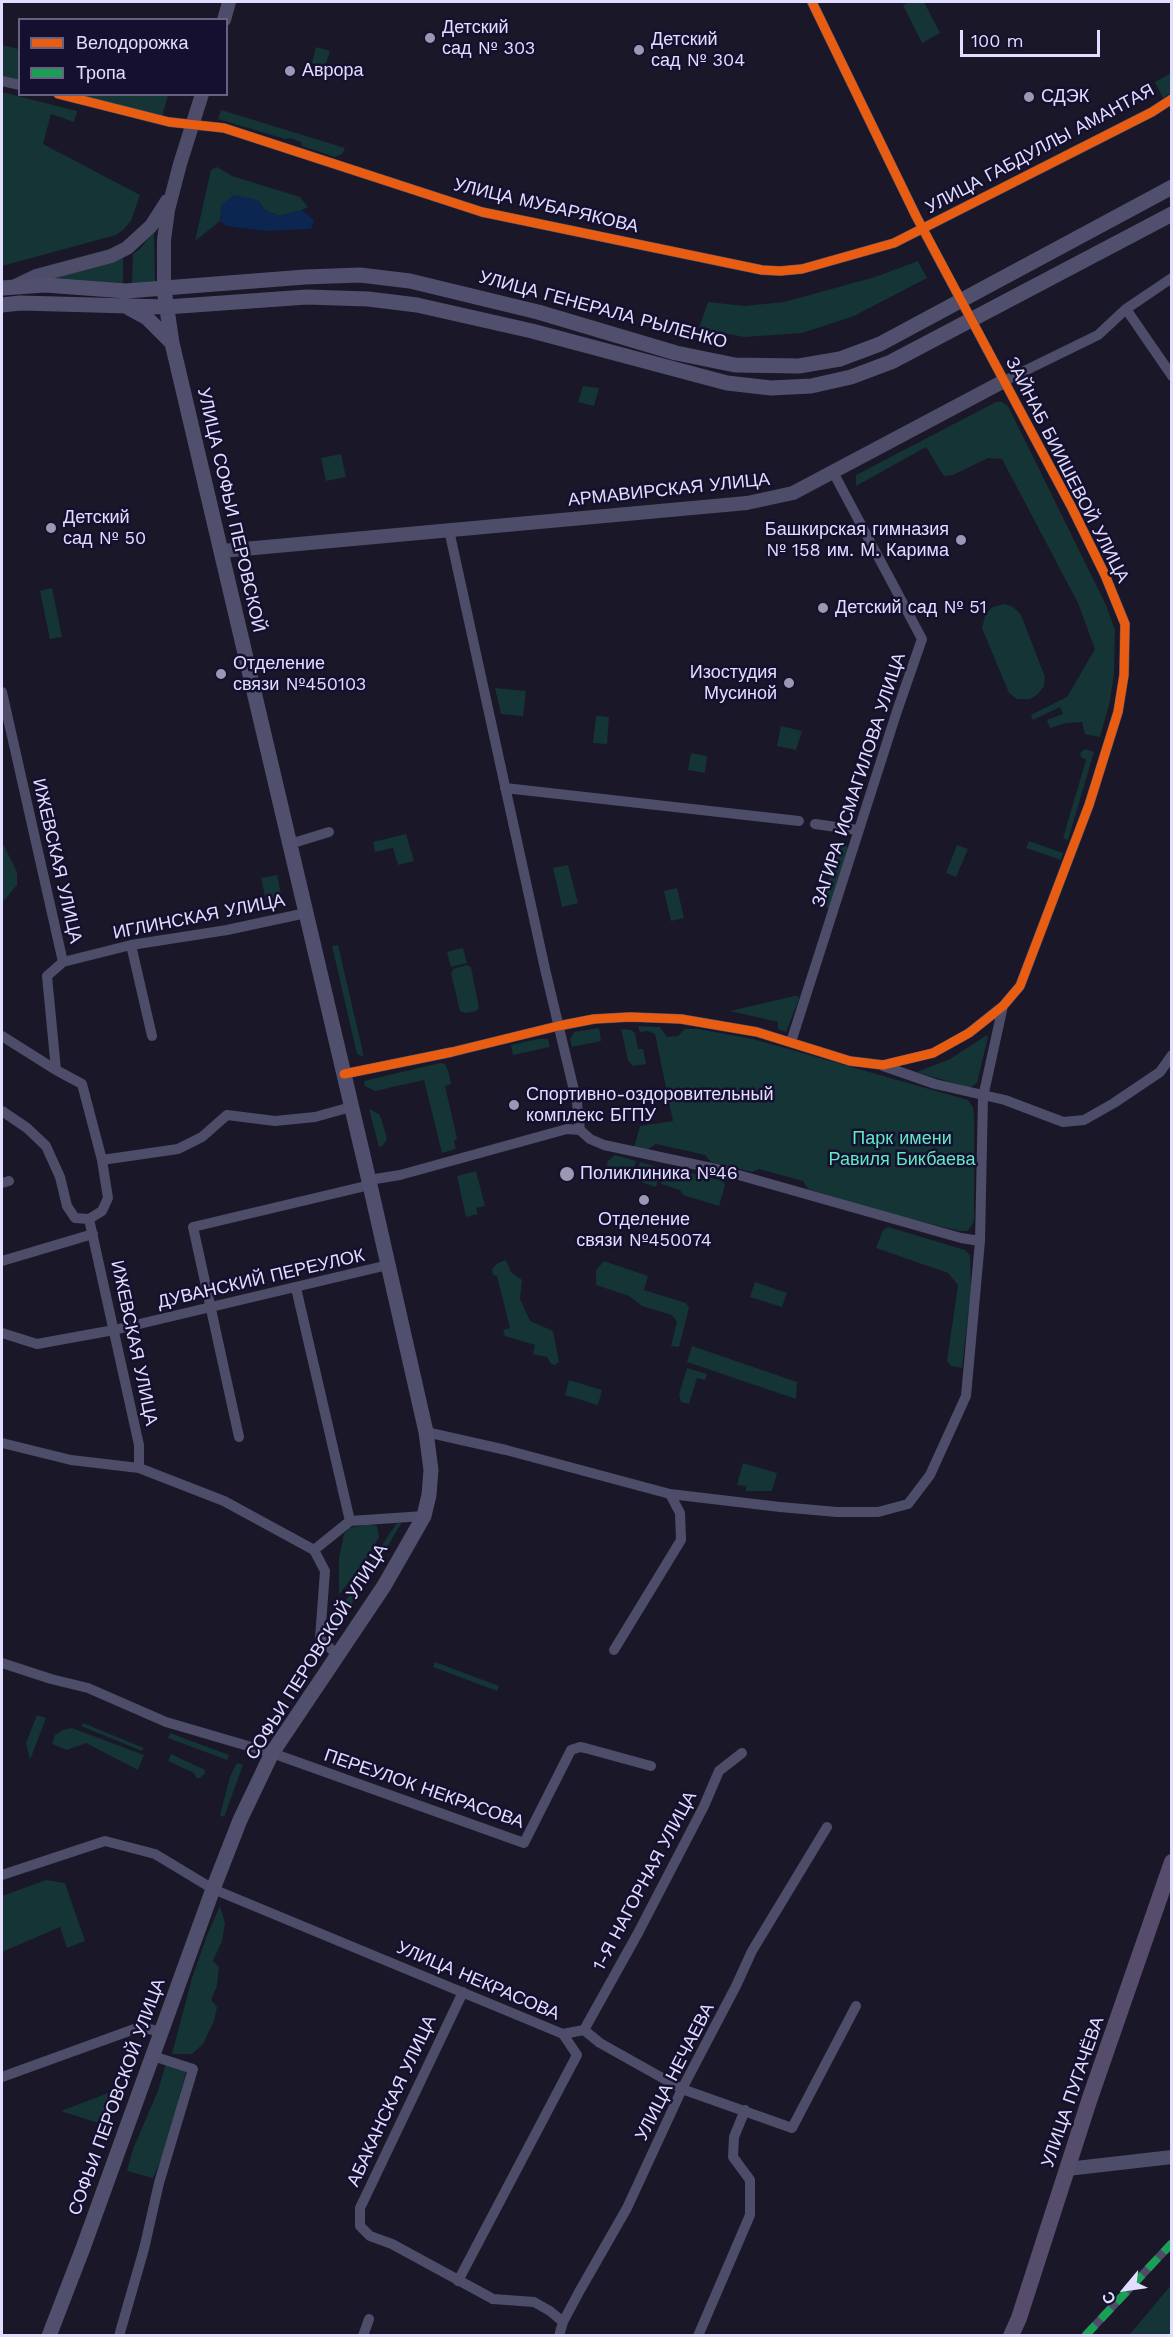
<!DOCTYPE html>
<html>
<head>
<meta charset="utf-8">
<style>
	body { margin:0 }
	#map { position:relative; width:1173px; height:2337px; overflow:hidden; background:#1a1728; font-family:"Work Sans",sans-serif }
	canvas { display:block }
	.frame { position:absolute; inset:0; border:3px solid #e1deff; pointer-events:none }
	.legend { position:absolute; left:18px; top:18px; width:210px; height:78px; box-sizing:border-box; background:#15102f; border:2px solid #676282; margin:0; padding:8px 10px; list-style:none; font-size:18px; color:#e1deff }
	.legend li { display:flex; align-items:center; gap:12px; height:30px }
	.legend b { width:30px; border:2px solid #676282 }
	.north { position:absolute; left:1095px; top:2259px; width:60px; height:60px; -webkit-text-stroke:4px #15102f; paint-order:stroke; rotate:241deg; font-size:16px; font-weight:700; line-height:24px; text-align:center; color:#e1deff }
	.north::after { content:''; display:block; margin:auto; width:21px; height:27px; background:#e1deff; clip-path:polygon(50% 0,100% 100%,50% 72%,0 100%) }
	.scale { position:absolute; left:960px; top:30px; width:140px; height:27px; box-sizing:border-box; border:3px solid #e1deff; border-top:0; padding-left:8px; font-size:18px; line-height:21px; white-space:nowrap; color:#e1deff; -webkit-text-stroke:4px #15102f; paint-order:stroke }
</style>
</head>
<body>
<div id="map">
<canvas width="1173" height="2337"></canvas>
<div class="frame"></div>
<ul class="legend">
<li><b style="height:8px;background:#e95d12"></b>Велодорожка</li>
<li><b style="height:8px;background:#1a9f57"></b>Тропа</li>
</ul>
<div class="north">С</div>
<div class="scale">100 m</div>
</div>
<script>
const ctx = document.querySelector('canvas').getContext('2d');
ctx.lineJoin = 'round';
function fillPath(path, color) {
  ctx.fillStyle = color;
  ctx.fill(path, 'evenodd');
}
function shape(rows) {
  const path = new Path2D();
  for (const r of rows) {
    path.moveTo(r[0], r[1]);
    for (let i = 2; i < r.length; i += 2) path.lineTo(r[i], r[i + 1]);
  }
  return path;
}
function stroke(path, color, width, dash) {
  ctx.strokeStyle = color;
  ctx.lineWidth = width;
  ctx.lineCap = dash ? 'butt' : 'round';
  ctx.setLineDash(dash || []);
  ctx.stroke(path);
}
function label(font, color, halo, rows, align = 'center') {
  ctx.font = font + ' "Work Sans",sans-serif';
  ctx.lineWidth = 5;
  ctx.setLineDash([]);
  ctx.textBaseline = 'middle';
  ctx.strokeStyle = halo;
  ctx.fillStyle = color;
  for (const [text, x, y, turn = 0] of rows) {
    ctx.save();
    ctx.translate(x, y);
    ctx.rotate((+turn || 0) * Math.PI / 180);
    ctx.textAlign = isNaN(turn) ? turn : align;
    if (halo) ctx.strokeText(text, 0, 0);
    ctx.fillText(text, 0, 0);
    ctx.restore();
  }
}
fillPath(shape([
	[910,2,924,2,940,33,922,43,903,5],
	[2,45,19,49,19,80,2,76],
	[316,47,330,51,325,67,312,63],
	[1171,73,1171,93,1163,98,1155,82],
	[2,92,77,111,74,122,51,114,43,144,140,195,131,221,123,230,116,235,2,266],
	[75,95,168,95,162,117],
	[221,110,345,148,342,154,335,157,302,146,301,142,290,138,285,139,218,119],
	[217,167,232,176,300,197,308,207,295,213,279,216,265,210,258,200,222,204,220,221,195,241,211,170],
	[154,231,155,284,132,284,133,254,140,249],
	[123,258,123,283,55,280,55,278],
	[918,261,927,278,854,316,802,333,744,337,699,328,708,302,745,306,784,302,875,277],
	[583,386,599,388,594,406,578,402],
	[996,402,1002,402,1008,406,1106,605,1115,630,1114,674,1110,701,1100,737,1085,734,1082,722,1066,723,1050,728,1047,720,1063,714,1060,707,1033,720,1031,715,1067,697,1095,649,1078,603,1002,459,988,458,953,475,944,476,926,447,856,486,856,475],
	[341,454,346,477,326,481,321,458],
	[52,588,62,637,50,639,40,591],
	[1004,604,1013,607,1021,615,1045,677,1044,686,1038,694,1030,699,1017,699,1009,693,982,628,986,613,993,607],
	[495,688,526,691,523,716,501,714],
	[596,716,609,717,607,744,593,743],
	[781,726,802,731,796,750,777,746],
	[1085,749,1094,752,1068,840,1063,838,1086,760,1081,757,1080,753],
	[691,753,707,756,705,773,688,770],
	[406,834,414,861,398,865,393,848,375,852,373,842],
	[1029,841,1063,853,1061,860,1026,848],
	[2,842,17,872,17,885,2,903],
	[845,842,849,850,831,909,821,906,835,860,835,854,830,850],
	[957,845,968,849,956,877,946,873],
	[568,865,578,903,562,907,553,868],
	[277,875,283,903,270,906,266,900,261,878],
	[677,888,684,918,671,921,664,891],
	[338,945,364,1057,357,1054,332,946],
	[463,948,467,963,451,967,447,952],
	[467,965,471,967,479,1008,476,1011,466,1013,460,1011,451,974,453,969],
	[795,996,798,996,799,999,786,1032,778,1029,778,1022,730,1011],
	[638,1026,660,1027,667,1037,678,1036,685,1029,698,1029,753,1039,968,1100,973,1107,974,1115,974,1220,971,1227,967,1231,960,1231,886,1213,808,1189,803,1181,759,1169,752,1172,711,1162,705,1155,656,1144,645,1151,634,1148,640,1126,673,1121,655,1034,648,1031,640,1032],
	[599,1028,601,1041,572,1047,570,1039,574,1032],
	[621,1029,631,1030,635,1033,638,1049,643,1049,646,1064,633,1066,628,1060],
	[987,1035,988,1037,977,1083,970,1088,917,1072,950,1059],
	[538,1039,548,1039,550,1047,513,1055,511,1045],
	[440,1063,445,1064,449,1074,451,1084,445,1086,457,1138,454,1141,456,1149,442,1153,424,1080,375,1091,365,1086,364,1081],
	[369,1109,379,1114,382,1121,387,1139,382,1146,379,1147],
	[615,1155,636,1161,631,1179,605,1171,608,1161],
	[640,1162,661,1168,656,1187,635,1180],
	[670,1168,723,1181,725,1185,719,1206,683,1195,680,1190,661,1184,665,1170],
	[476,1171,485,1206,476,1208,478,1214,466,1217,457,1176],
	[888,1227,965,1250,970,1255,971,1289,962,1368,951,1366,947,1361,958,1285,948,1273,876,1248,883,1230],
	[506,1260,511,1272,522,1280,520,1299,530,1321,553,1331,559,1362,555,1365,551,1364,547,1357,533,1354,535,1345,505,1336,503,1330,510,1328,497,1276,493,1275,492,1269,498,1263],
	[604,1261,648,1276,644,1290,686,1303,689,1308,679,1347,671,1346,677,1322,672,1315,642,1306,629,1296,596,1285,596,1270],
	[755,1282,787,1293,782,1307,750,1297],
	[692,1346,797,1382,796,1399,687,1362],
	[687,1368,707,1374,705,1380,697,1378,689,1404,681,1402,679,1395],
	[569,1380,602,1390,598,1405,565,1395],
	[743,1463,777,1473,772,1491,746,1491,746,1486,737,1485],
	[402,1522,380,1559,333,1633,331,1626,348,1597,396,1524],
	[369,1524,377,1526,379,1537,369,1555,339,1595,339,1558,344,1534,349,1528],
	[435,1662,499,1686,497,1691,433,1667],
	[37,1715,46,1718,30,1760,26,1743],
	[83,1723,144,1748,142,1751,81,1726],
	[72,1728,144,1755,138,1770,86,1743,67,1750,52,1744,55,1735,63,1730],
	[170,1733,229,1755,227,1760,168,1738],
	[171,1754,205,1770,205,1773,200,1778,196,1778,194,1773,168,1761],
	[237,1763,243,1765,224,1817,220,1815,230,1777],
	[46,1880,65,1883,85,1941,67,1948,60,1927,2,1952,2,1896],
	[220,1906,225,1923,222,1941,213,1961,219,1967,217,1986,211,2000,217,2007,214,2021,203,2044,192,2054,172,2054,192,1978,207,1935],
	[166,2063,186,2072,165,2151,153,2178,127,2171,133,2149,158,2091],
	[111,2092,114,2099,108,2118,98,2123,61,2111],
	[1171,2285,1171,2335,1130,2335,1131,2333]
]), '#143435');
fillPath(shape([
	[234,195,258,200,265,210,279,216,302,210,314,220,311,229,266,231,227,226,220,221,222,204]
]), '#0b2650');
stroke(shape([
	[1085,2336,1172,2243]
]), '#4d4c69', 8);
stroke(shape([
	[812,2,916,216,942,265],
	[2,81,20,85],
	[58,94,169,122,224,128,482,212,762,270,780,271,802,269,894,243,1152,112,1172,99],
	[1126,309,1172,376],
	[1004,381,1098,335,1126,309,1172,278],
	[449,530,545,969,577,1103,580,1130],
	[2,692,63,962],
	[505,788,799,821],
	[815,824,858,830],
	[290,844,329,832],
	[131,945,152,1036],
	[2,1036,56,1070],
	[791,1042,897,711,922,639,833,472],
	[883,1066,935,1084,1005,1100,1063,1122,1084,1120,1114,1103,1160,1072,1172,1055],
	[344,1074,452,1052,558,1026,594,1019,630,1017,681,1019,757,1032,850,1061,883,1065,933,1053,969,1033,1003,1006,1020,986,1089,805,1118,712,1124,675,1125,624,1105,575,1072,508,987,349],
	[2,1111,27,1128,46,1146,60,1177,67,1206,75,1218,89,1219],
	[102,1160,178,1149,202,1137,227,1115,275,1121,315,1117,351,1107],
	[369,1180,400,1175,567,1129,580,1130,590,1139,604,1145,721,1170,961,1238,980,1241],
	[2,1183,9,1181],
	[2,1261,93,1234],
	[296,1288,350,1521,314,1550],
	[2,1333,37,1344,114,1330,388,1265],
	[426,1432,506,1450,670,1494,680,1513,681,1540,614,1650],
	[239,1437,193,1227,370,1185],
	[2,1443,71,1460,139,1468,224,1501,314,1550,325,1571,320,1638,338,1656],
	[139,1468,139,1445,89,1219,102,1211,108,1198,102,1160,82,1084,56,1070,47,976,63,962,131,945,227,930,306,913],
	[670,1494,780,1507,837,1512,878,1512,908,1504,930,1475,966,1396,980,1241,983,1097,1003,1006],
	[350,1521,424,1516],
	[2,1663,51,1679,88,1688,166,1722,272,1753,524,1843,571,1750,580,1747,585,1748,651,1766],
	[2,1875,105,1841,155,1854,213,1889,563,2034,584,2030,600,2043,682,2089,792,2128,856,2006],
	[463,1992,360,2208,360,2226,370,2236,392,2244,493,2299,534,2302,550,2311,563,2322],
	[584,2030,638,1933,704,1806,719,1771,742,1753],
	[2,2077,140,2027,162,2032],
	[458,2281,577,2055,563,2034],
	[119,2336,144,2249,159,2183,193,2069,153,2056],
	[363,2336,369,2319],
	[559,2336,563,2322,579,2292,627,2208,682,2089,736,1986,752,1951,827,1827],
	[698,2336,750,2215,750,2180,733,2157,734,2137,745,2110]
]), '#4d4c69', 10);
stroke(shape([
	[224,20,229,2],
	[15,286,36,276,111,256,127,248,151,226,167,201],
	[164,289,164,240,168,210,180,164,202,94],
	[222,551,747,503,793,493,1004,381],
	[1067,2169,1172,2157]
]), '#4d4c69', 14);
stroke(shape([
	[2,288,45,285,126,291,305,277,360,275,410,281,538,312,676,353,735,365,799,366,840,359,880,344,1172,187],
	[2,305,20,303,166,307,307,297,368,299,417,305,532,331,727,383,771,388,811,386,851,377,891,362,1172,214],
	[127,307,147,318,171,342],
	[49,2336,83,2248,213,1889,240,1820,272,1753,384,1586,424,1516,429,1495,431,1470,426,1432,370,1185,172,343,164,289]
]), '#514f6e', 15);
stroke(shape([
	[1011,2336,1019,2318,1090,2098,1172,1862]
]), '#564d6d', 16);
stroke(shape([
	[942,265,987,349]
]), '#4d4c69', 10);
stroke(shape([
	[1085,2336,1172,2243]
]), '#1a9f57', 8, [15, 8]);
stroke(shape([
	[58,94,169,122,224,128,482,212,762,270,780,271,802,269,894,243,1152,112,1172,99],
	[344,1074,452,1052,558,1026,594,1019,630,1017,681,1019,757,1032,850,1061,883,1065,933,1053,969,1033,1003,1006,1020,986,1089,805,1118,712,1124,675,1125,624,1105,575,1072,508,916,216,812,2]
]), '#e95d12', 9);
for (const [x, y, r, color] of [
	[430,38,6,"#9b98b4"],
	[639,50,6,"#9b98b4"],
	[290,71,6,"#9b98b4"],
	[1029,97,6,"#9b98b4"],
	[51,528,6,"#9b98b4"],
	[961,540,6,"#9b98b4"],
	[823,608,6,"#9b98b4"],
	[221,674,6,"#9b98b4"],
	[789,683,6,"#9b98b4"],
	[514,1105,6,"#9b98b4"],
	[567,1174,8,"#9b98b4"],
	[644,1200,6,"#9b98b4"]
]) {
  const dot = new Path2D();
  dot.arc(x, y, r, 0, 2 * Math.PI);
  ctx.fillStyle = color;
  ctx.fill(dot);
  stroke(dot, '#15102f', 2);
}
label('18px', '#e1deff', '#15102f', [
	["Детский",442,28],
	["сад № 303",442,49],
	["Детский",651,40],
	["сад № 304",651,61],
	["Аврора",302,71],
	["СДЭК",1041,97],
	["Детский",63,518],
	["сад № 50",63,539],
	["Башкирская гимназия",949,530,"right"],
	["№ 158 им. М. Карима",949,551,"right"],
	["Детский сад № 51",835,608],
	["Отделение",233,664],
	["связи №450103",233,685],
	["Изостудия",777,673,"right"],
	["Мусиной",777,694,"right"],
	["Спортивно-оздоровительный",526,1095],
	["комплекс БГПУ",526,1116],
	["Поликлиника №46",580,1174],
	["Отделение",644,1220,"center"],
	["связи №450074",644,1241,"center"]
], 'left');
label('18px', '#e1deff', '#15102f', [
	["УЛИЦА ГАБДУЛЛЫ АМАНТАЯ",1040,149,-28],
	["УЛИЦА МУБАРЯКОВА",546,206,13],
	["УЛИЦА ГЕНЕРАЛА РЫЛЕНКО",603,310,15],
	["ЗАЙНАБ БИИШЕВОЙ УЛИЦА",1067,470,63],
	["АРМАВИРСКАЯ УЛИЦА",669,490,-6],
	["УЛИЦА СОФЬИ ПЕРОВСКОЙ",231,510,77],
	["ЗАГИРА ИСМАГИЛОВА УЛИЦА",859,780,-72],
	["ИЖЕВСКАЯ УЛИЦА",57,861,77],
	["ИГЛИНСКАЯ УЛИЦА",199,917,-11],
	["ДУВАНСКИЙ ПЕРЕУЛОК",261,1279,-13],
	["ИЖЕВСКАЯ УЛИЦА",134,1343,78],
	["СОФЬИ ПЕРОВСКОЙ УЛИЦА",317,1652,-58],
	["ПЕРЕУЛОК НЕКРАСОВА",424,1789,19],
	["1-Я НАГОРНАЯ УЛИЦА",645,1881,-62],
	["УЛИЦА НЕКРАСОВА",478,1981,23],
	["УЛИЦА НЕЧАЕВА",675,2072,-63],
	["УЛИЦА ПУГАЧЁВА",1073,2092,-71],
	["СОФЬИ ПЕРОВСКОЙ УЛИЦА",117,2097,-70],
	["АБАКАНСКАЯ УЛИЦА",392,2101,-65]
]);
label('18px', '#60e9c3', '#15102f', [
	["Парк имени",902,1139],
	["Равиля Бикбаева",902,1160]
]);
</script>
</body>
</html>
